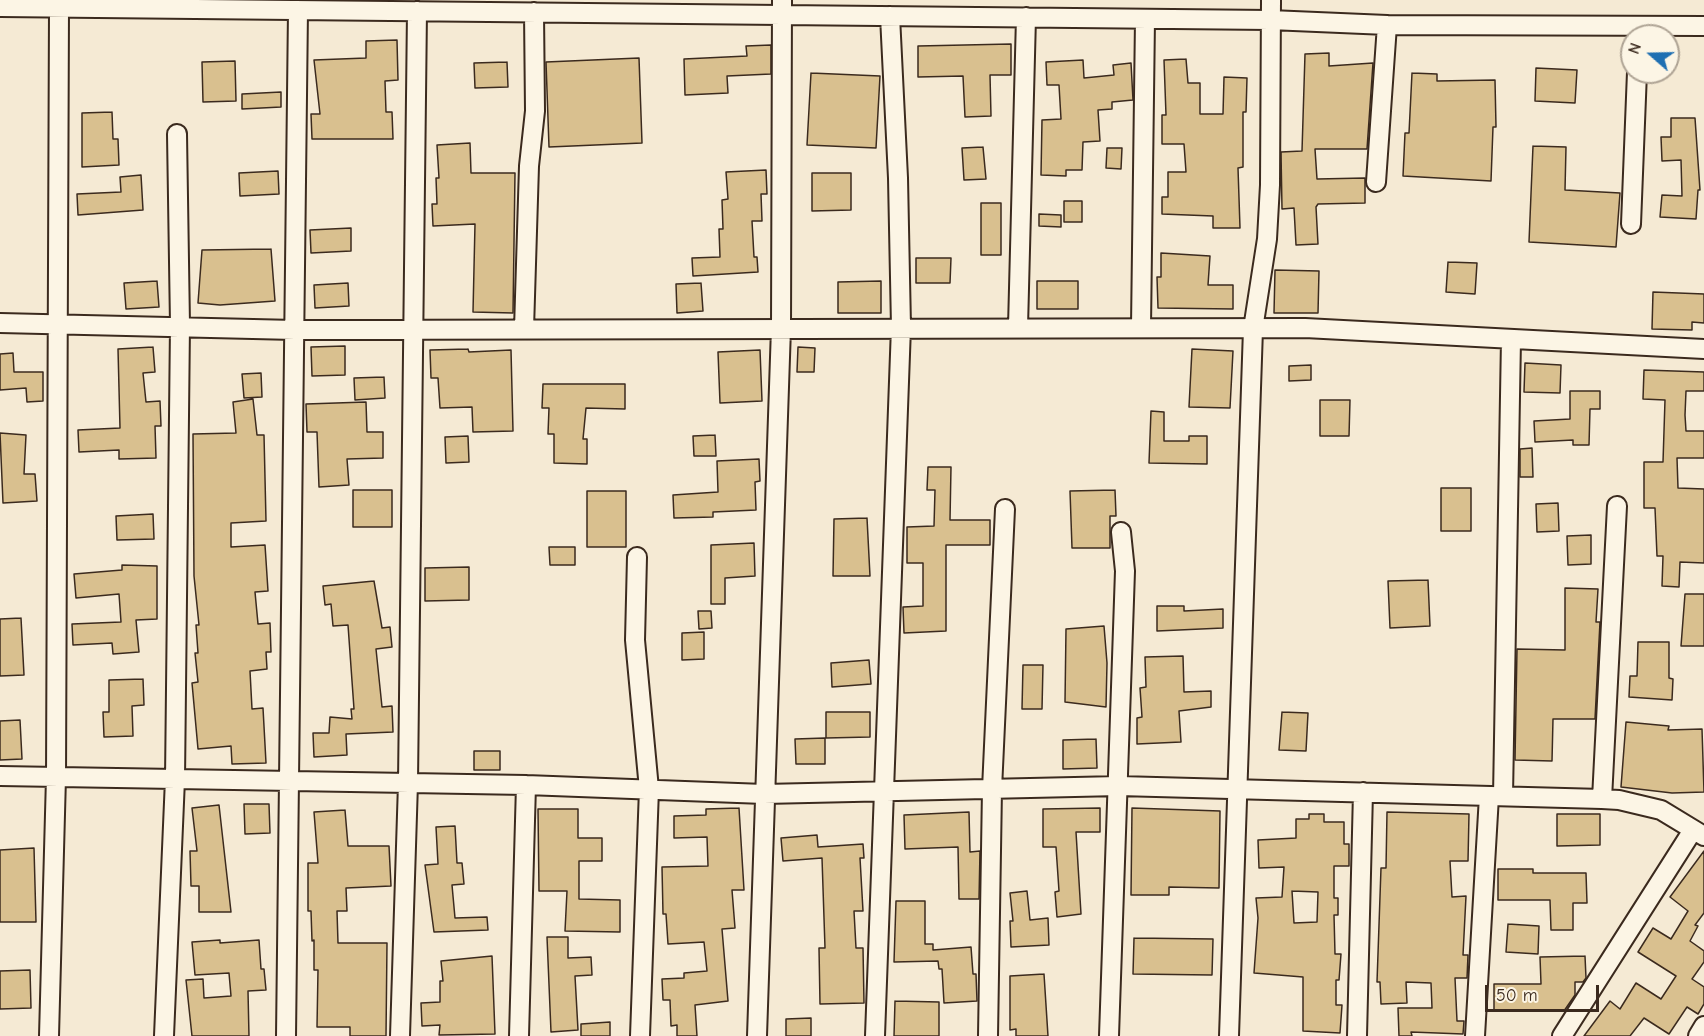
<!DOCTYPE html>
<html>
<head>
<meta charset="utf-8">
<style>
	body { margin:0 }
	#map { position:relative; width:1704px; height:1036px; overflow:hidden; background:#f5ead4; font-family:"Comic Neue",sans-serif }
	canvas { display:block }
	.north { position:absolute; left:1620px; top:24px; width:60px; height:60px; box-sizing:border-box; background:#fcf5e5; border:2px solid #afa495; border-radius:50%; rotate:290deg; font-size:16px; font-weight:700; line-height:24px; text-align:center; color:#3b2a1e }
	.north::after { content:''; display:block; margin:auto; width:21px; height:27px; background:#1f6fb2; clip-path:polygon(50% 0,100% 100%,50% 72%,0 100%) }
	.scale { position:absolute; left:1485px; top:985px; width:114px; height:27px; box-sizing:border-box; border:3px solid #3b2a1e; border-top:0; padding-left:8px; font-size:18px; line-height:21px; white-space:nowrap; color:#3b2a1e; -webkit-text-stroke:4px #fcf5e5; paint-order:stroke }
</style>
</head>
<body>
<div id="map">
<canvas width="1704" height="1036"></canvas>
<div class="north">N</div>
<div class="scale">50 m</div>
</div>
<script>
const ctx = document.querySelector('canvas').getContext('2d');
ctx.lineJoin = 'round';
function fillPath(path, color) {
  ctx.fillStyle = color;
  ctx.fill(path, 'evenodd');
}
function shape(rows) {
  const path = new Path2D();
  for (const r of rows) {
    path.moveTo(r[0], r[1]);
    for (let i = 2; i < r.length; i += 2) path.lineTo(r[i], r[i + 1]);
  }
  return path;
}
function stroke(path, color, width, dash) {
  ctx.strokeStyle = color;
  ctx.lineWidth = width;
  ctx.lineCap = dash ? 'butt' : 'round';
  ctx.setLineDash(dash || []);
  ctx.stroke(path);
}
const building = shape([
	[397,40,398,80,385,81,386,112,392,112,393,139,312,139,311,114,320,114,314,60,366,58,366,41,397,40],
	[1011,44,1011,75,990,75,991,116,965,117,963,76,918,77,918,46,1011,44],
	[771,45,771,74,727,76,728,93,685,95,684,59,747,56,746,46,771,45],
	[1329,53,1329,66,1373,63,1367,149,1315,149,1317,179,1365,178,1365,203,1318,204,1316,207,1318,244,1296,245,1294,208,1282,209,1281,152,1302,151,1305,54,1329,53],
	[639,58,642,143,549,147,546,62,639,58],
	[1186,59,1188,83,1200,83,1200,114,1223,114,1224,77,1247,78,1246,112,1243,112,1243,167,1238,168,1240,228,1213,228,1213,216,1162,214,1162,197,1168,197,1168,172,1186,172,1184,144,1162,144,1162,115,1166,115,1164,60,1186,59],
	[1083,60,1084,78,1114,75,1113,65,1131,63,1133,100,1112,102,1112,109,1098,110,1100,141,1083,142,1082,170,1066,170,1066,176,1041,175,1042,120,1061,119,1059,85,1047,85,1046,62,1083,60],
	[235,61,236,101,203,102,202,62,235,61],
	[507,62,508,87,475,88,474,63,507,62],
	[1536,68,1577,70,1575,103,1535,101,1536,68],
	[811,73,880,76,876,148,807,145,811,73],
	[1412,73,1437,74,1437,81,1495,80,1496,127,1493,127,1491,181,1403,176,1405,133,1409,133,1412,73],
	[281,92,281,107,242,109,242,94,281,92],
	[112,112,113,139,118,139,119,165,82,167,82,113,112,112],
	[1671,118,1695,118,1700,190,1698,190,1696,219,1660,217,1662,195,1682,196,1681,160,1662,161,1661,137,1671,137,1671,118],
	[470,143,471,173,515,173,513,313,473,312,475,224,433,226,432,204,437,204,436,178,439,178,437,145,470,143],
	[1533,146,1566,147,1565,190,1620,193,1616,247,1529,242,1533,146],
	[983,147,986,179,964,180,962,148,983,147],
	[1107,148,1122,148,1121,169,1106,168,1107,148],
	[766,170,767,194,761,194,762,221,752,221,754,257,757,257,758,272,693,276,692,258,720,257,719,229,723,229,722,200,728,199,726,172,766,170],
	[278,171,279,194,240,196,239,173,278,171],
	[812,173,851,173,851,210,812,211,812,173],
	[141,175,143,210,78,215,77,194,121,192,120,177,141,175],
	[1064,201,1082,201,1082,222,1064,222,1064,201],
	[981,203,1001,203,1001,255,981,255,981,203],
	[1039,214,1061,215,1061,227,1039,226,1039,214],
	[351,228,351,251,311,253,310,230,351,228],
	[271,249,275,301,220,305,198,303,202,250,271,249],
	[1161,253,1210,256,1208,285,1233,285,1233,309,1158,308,1157,277,1161,277,1161,253],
	[916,258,951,258,950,283,916,283,916,258],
	[1448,262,1477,263,1475,294,1446,292,1448,262],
	[1275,270,1319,271,1318,313,1274,313,1275,270],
	[157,281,159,307,126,309,124,283,157,281],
	[881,281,881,313,838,313,838,282,881,281],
	[1037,281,1078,281,1078,309,1037,309,1037,281],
	[348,283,349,306,315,308,314,285,348,283],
	[701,283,703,311,677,313,676,284,701,283],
	[1653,292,1704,294,1704,323,1692,322,1692,330,1652,329,1653,292],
	[345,346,345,375,312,376,311,347,345,346],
	[153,347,155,372,143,373,146,402,160,401,161,426,155,426,156,458,119,459,119,450,79,452,78,430,120,428,118,349,153,347],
	[798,347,815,348,814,372,797,372,798,347],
	[468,349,469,352,511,350,513,431,473,432,472,407,440,408,438,378,431,378,430,350,468,349],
	[1192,349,1233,351,1230,408,1189,407,1192,349],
	[760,350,762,401,720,403,718,352,760,350],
	[13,353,14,372,43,372,43,401,27,402,26,388,0,390,0,354,13,353],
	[1525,363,1561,365,1560,393,1524,392,1525,363],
	[1311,365,1311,380,1289,381,1289,366,1311,365],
	[1644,370,1704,372,1704,391,1686,391,1685,415,1686,431,1704,431,1704,458,1677,458,1678,488,1704,489,1704,563,1680,562,1679,587,1662,586,1663,556,1657,556,1655,508,1644,508,1644,462,1663,462,1665,400,1643,399,1644,370],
	[261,373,262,397,244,398,242,374,261,373],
	[384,377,385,398,355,400,354,378,384,377],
	[543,384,625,384,625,409,586,408,583,439,587,439,587,464,554,463,554,434,548,434,549,408,542,408,543,384],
	[1570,391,1600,391,1600,409,1590,409,1589,445,1573,445,1573,440,1535,442,1534,421,1570,419,1570,391],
	[253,399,257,435,264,435,266,521,231,523,231,547,265,545,268,591,255,592,258,624,270,623,271,652,266,652,267,669,250,671,252,709,263,708,266,763,232,764,231,746,198,749,192,683,198,682,195,653,198,653,196,625,199,625,194,576,193,434,236,433,233,402,253,399],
	[1320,400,1350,400,1349,436,1320,436,1320,400],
	[366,402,367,432,383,432,383,458,347,459,349,485,319,487,317,432,307,432,306,404,366,402],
	[1151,411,1164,412,1164,441,1189,441,1189,436,1207,436,1207,464,1149,463,1151,411],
	[0,433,26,435,24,474,35,474,37,501,3,503,0,433],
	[715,435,716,456,694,456,693,436,715,435],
	[468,436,469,462,446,463,445,437,468,436],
	[1532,448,1533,477,1520,477,1520,449,1532,448],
	[759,459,760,481,755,482,756,510,713,512,713,517,674,518,673,495,718,492,717,461,759,459],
	[928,467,951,467,950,520,990,520,990,545,946,545,946,631,904,633,903,607,923,606,923,563,907,563,907,527,934,526,935,490,927,490,928,467],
	[1441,488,1471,488,1471,531,1441,531,1441,488],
	[353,490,392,490,392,527,353,527,353,490],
	[1115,490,1116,516,1110,516,1110,548,1072,548,1070,491,1115,490],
	[587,491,626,491,626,547,587,547,587,491],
	[1558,503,1559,531,1537,532,1536,504,1558,503],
	[153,514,154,539,117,540,116,516,153,514],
	[867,518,870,576,833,576,834,519,867,518],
	[1591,535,1591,564,1568,565,1567,536,1591,535],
	[754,543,755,576,725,578,725,604,711,604,711,545,754,543],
	[549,547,575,547,575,565,550,565,549,547],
	[122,565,157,566,157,619,136,620,139,652,113,654,112,643,73,645,72,624,121,622,119,594,76,598,74,574,122,570,122,565],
	[469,567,469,600,425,601,425,568,469,567],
	[1428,580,1430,626,1390,628,1388,581,1428,580],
	[374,581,382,628,390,627,392,647,376,649,382,707,392,706,393,732,346,734,347,755,314,757,313,733,329,733,330,717,352,719,351,709,354,709,348,625,333,626,331,604,325,605,323,586,374,581],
	[1565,588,1598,589,1596,622,1600,622,1595,719,1553,719,1552,761,1515,760,1517,649,1565,650,1565,588],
	[1685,594,1704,594,1704,646,1681,646,1685,594],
	[1157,606,1184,606,1184,611,1223,609,1223,628,1157,631,1157,606],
	[698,611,711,611,712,628,699,629,698,611],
	[21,618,24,675,0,676,0,619,21,618],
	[1104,626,1107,663,1106,707,1065,702,1066,629,1104,626],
	[704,632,704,659,682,660,682,633,704,632],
	[1638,642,1669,642,1669,678,1673,679,1672,700,1629,697,1630,676,1637,676,1638,642],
	[1183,656,1184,692,1211,691,1211,707,1179,711,1181,742,1137,744,1137,718,1142,717,1140,688,1146,687,1145,657,1183,656],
	[869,660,871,684,832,687,831,663,869,660],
	[1023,665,1043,665,1042,709,1022,709,1023,665],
	[143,679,144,705,132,706,133,736,104,737,103,712,109,712,109,680,143,679],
	[826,712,870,712,870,737,826,738,826,712],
	[1282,712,1308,713,1306,751,1279,750,1282,712],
	[20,720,22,759,0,760,0,721,20,720],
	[1626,722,1669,726,1668,730,1702,729,1704,792,1672,793,1621,787,1626,722],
	[825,738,825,764,796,764,795,739,825,738],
	[1096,739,1097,768,1063,769,1063,740,1096,739],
	[474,751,500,751,500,770,474,770,474,751],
	[244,804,269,804,270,833,245,834,244,804],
	[219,805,231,912,199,912,199,886,191,886,190,851,197,851,192,808,219,805],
	[739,808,744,890,732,890,735,928,722,929,728,1001,695,1005,697,1036,677,1036,677,1025,671,1026,670,1000,663,1000,662,979,684,978,684,973,707,971,704,942,668,944,666,914,663,914,662,867,708,866,707,837,674,838,674,816,706,815,706,809,739,808],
	[1100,808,1100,832,1076,832,1081,914,1057,917,1055,892,1059,891,1056,847,1043,847,1043,809,1100,808],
	[1132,808,1220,811,1219,888,1169,887,1169,895,1131,895,1132,808],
	[538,809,578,809,578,838,602,838,602,861,579,861,579,899,620,900,620,932,565,931,567,891,539,891,538,809],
	[345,810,348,846,389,846,391,886,346,888,347,911,337,911,338,943,387,943,386,1036,350,1036,350,1027,317,1027,318,970,314,970,314,940,312,941,311,911,308,911,308,863,318,863,314,812,345,810],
	[969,812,970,852,980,851,979,899,959,899,958,847,905,849,904,815,969,812],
	[1387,812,1469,814,1468,861,1450,861,1452,897,1466,896,1463,955,1468,955,1467,978,1455,978,1457,1021,1464,1021,1463,1034,1411,1032,1412,1036,1399,1036,1398,1008,1432,1008,1431,983,1406,982,1407,1003,1381,1004,1380,982,1377,982,1381,868,1386,868,1387,812],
	[1309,814,1324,814,1324,822,1344,822,1344,844,1349,844,1349,866,1334,866,1334,898,1338,898,1338,915,1334,915,1335,954,1341,954,1339,980,1336,980,1336,1005,1342,1005,1340,1033,1303,1031,1303,977,1254,973,1258,918,1256,898,1282,897,1284,867,1259,868,1258,840,1296,838,1296,819,1309,819,1309,814],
	[1292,891,1318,892,1317,922,1294,923,1292,891],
	[1557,814,1600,814,1600,845,1557,846,1557,814],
	[455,826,457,863,462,863,464,884,452,885,455,918,487,917,488,930,434,932,425,865,438,864,436,827,455,826],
	[817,835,818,847,863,844,864,858,860,858,863,911,854,911,856,948,863,948,864,1003,820,1004,819,948,825,948,822,858,783,861,781,838,817,835],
	[34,848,36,922,0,922,0,850,34,848],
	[1704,851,1704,913,1695,925,1698,926,1690,941,1704,951,1704,962,1692,979,1704,987,1704,1004,1698,1014,1687,1007,1669,1034,1644,1018,1630,1036,1584,1036,1610,1001,1620,1009,1636,983,1661,999,1676,976,1638,952,1653,928,1671,939,1688,911,1670,897,1704,851],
	[1498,869,1533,869,1533,873,1586,873,1587,903,1573,903,1573,930,1551,930,1550,900,1498,900,1498,869],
	[1027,891,1030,920,1048,918,1049,945,1011,947,1010,921,1013,921,1010,893,1027,891],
	[896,901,925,901,925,944,933,944,933,950,971,947,973,974,976,974,977,1001,944,1003,942,969,939,969,938,961,894,962,896,901],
	[1508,924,1539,926,1538,954,1506,952,1508,924],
	[547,937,568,937,568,958,591,957,592,975,575,976,578,1030,551,1032,547,937],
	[1134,938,1213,939,1212,975,1133,974,1134,938],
	[220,940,220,943,259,940,261,969,264,969,266,990,248,991,249,1036,192,1036,186,980,203,979,204,998,231,996,229,973,195,975,192,942,220,940],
	[492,956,495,1034,439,1035,440,1025,422,1026,421,1003,440,1002,440,981,443,981,441,961,492,956],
	[1585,956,1586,978,1583,982,1575,982,1575,995,1564,1011,1494,1011,1494,984,1541,984,1540,957,1585,956],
	[30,970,31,1008,0,1009,0,971,30,970],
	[1044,974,1048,1036,1016,1036,1016,1029,1010,1030,1010,976,1044,974],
	[895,1001,939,1002,939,1036,894,1036,895,1001],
	[811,1018,811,1036,786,1036,786,1019,811,1018],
	[610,1022,610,1036,581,1036,581,1024,610,1022]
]);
fillPath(building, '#d9c08f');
stroke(building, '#3b2a1e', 1.5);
const minor = shape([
	[0,7,1270,20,1387,25,1704,26],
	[1376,182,1387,25],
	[1631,224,1637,72],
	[0,323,295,330,1305,328,1704,349],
	[1141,326,1145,19],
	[1018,327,1026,17],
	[524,329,529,166,535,111,534,12],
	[637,557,635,640,649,789,640,1036],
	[0,776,526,785,764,794,1119,786,1602,799,1619,800,1661,810,1704,836],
	[1503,796,1511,339],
	[1602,799,1617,506],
	[49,1036,56,777,59,8],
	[164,1036,175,779,180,325,177,134],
	[286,1036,298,10],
	[400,1036,408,783,417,11],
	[519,1036,526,785],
	[757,1036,781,328,782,0],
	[875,1036,901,327,898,178,890,16],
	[988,1036,992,789,1005,509],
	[1109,1036,1125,571,1121,532],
	[1229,1036,1253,329,1267,239,1270,185,1271,0],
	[1357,1036,1363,792],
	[1475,1036,1489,796],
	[1562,1036,1693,830],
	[1698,1036,1704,1026]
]);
stroke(minor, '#3b2a1e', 22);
stroke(minor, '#fcf5e5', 18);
</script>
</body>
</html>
